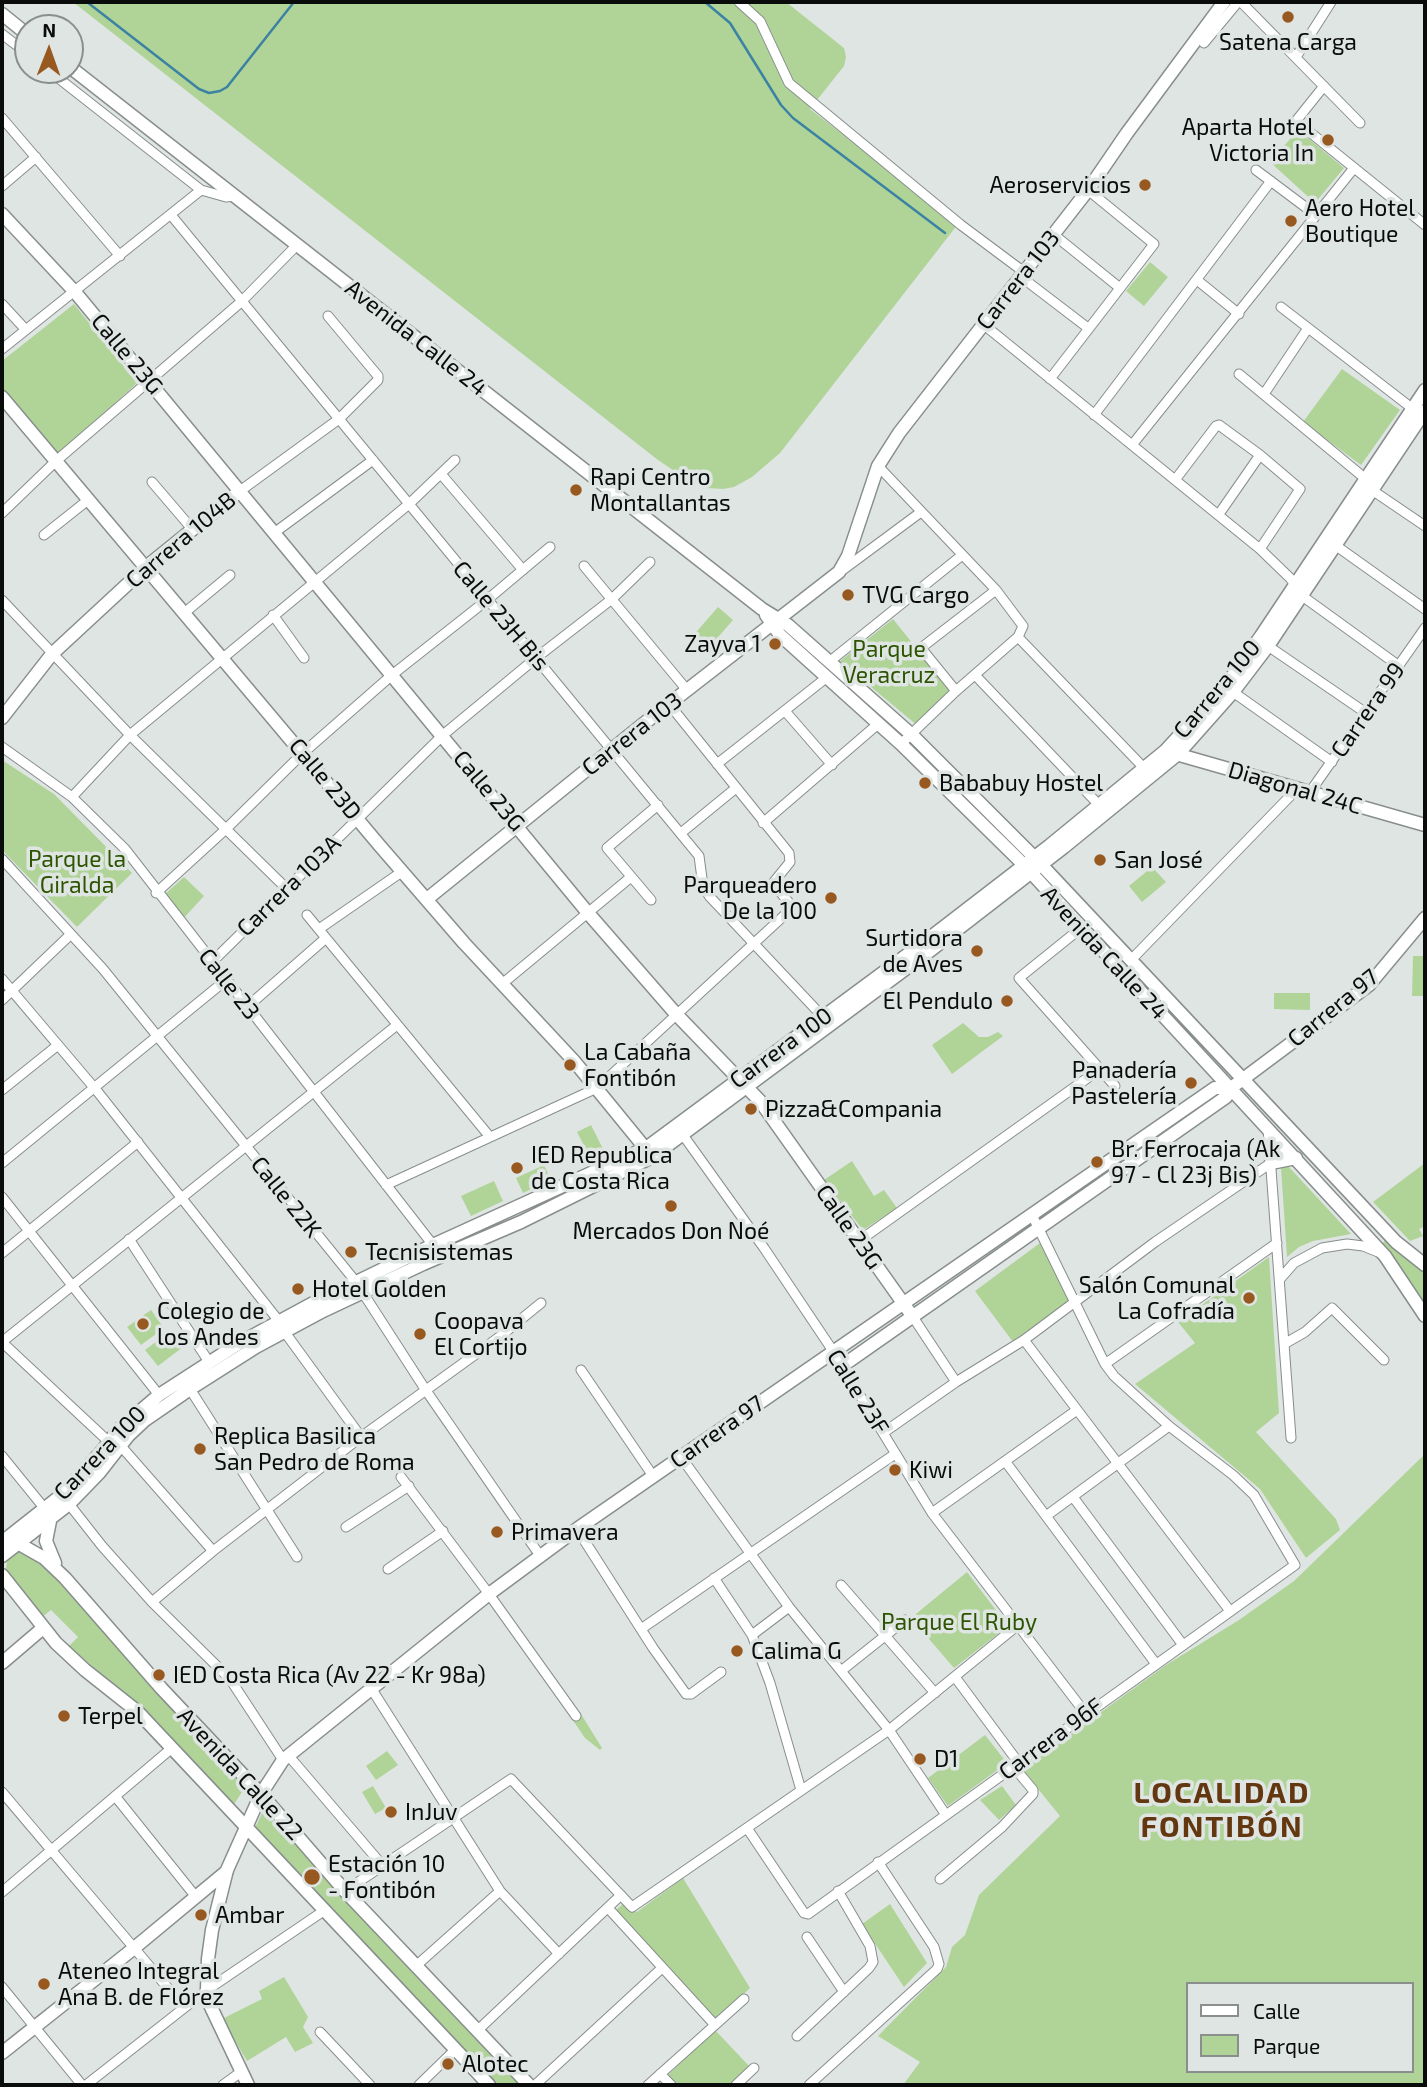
<!DOCTYPE html>
<html>
<head>
<meta charset="utf-8">
<style>
	body { margin:0 }
	#map { position:relative; width:1427px; height:2087px; overflow:hidden; background:#dfe5e3; font-family:"Exo 2",sans-serif }
	canvas { display:block }
	.frame { position:absolute; inset:0; border:4px solid #0a0c0b; pointer-events:none }
	.legend { position:absolute; left:1186px; top:1982px; width:228px; height:91px; box-sizing:border-box; background:#dfe5e3; border:2px solid #8a8e8d; margin:0; padding:9px 12px; list-style:none; font-size:21px; color:#0a0c0b }
	.legend li { display:flex; align-items:center; gap:14px; height:35px }
	.legend b { width:35px; border:2px solid #8a8e8d }
	.north { position:absolute; left:14px; top:14px; width:70px; height:70px; box-sizing:border-box; background:#dfe5e3; border:2px solid #8a8e8d; border-radius:50%; rotate:1deg; font-size:19px; font-weight:700; line-height:28px; text-align:center; color:#0a0c0b }
	.north::after { content:''; display:block; margin:auto; width:24px; height:32px; background:#985920; clip-path:polygon(50% 0,100% 100%,50% 72%,0 100%) }
</style>
</head>
<body>
<div id="map">
<canvas width="1427" height="2087"></canvas>
<div class="frame"></div>
<ul class="legend">
<li><b style="height:9px;background:#fff"></b>Calle</li>
<li><b style="height:19px;background:#b0d498"></b>Parque</li>
</ul>
<div class="north">N</div>
</div>
<script>
const ctx = document.querySelector('canvas').getContext('2d');
ctx.lineJoin = 'round';
function fillPath(path, color) {
  ctx.fillStyle = color;
  ctx.fill(path, 'evenodd');
}
function shape(rows) {
  const path = new Path2D();
  for (const r of rows) {
    path.moveTo(r[0], r[1]);
    for (let i = 2; i < r.length; i += 2) path.lineTo(r[i], r[i + 1]);
  }
  return path;
}
function stroke(path, color, width, dash) {
  ctx.strokeStyle = color;
  ctx.lineWidth = width;
  ctx.lineCap = dash ? 'butt' : 'round';
  ctx.setLineDash(dash || []);
  ctx.stroke(path);
}
function label(font, color, halo, rows, align = 'center') {
  ctx.font = font + ' "Exo 2",sans-serif';
  ctx.lineWidth = 7;
  ctx.setLineDash([]);
  ctx.textBaseline = 'middle';
  ctx.strokeStyle = halo;
  ctx.fillStyle = color;
  for (const [text, x, y, turn = 0] of rows) {
    ctx.save();
    ctx.translate(x, y);
    ctx.rotate((+turn || 0) * Math.PI / 180);
    ctx.textAlign = isNaN(turn) ? turn : align;
    if (halo) ctx.strokeText(text, 0, 0);
    ctx.fillText(text, 0, 0);
    ctx.restore();
  }
}
fillPath(shape([
	[73,2,786,2,844,48,846,57,844,66,810,109,958,224,780,453,752,477,734,487,723,489,707,488,689,481,658,460],
	[1298,130,1344,168,1315,203,1270,162],
	[1150,262,1168,277,1144,306,1126,291],
	[74,304,137,383,58,455,2,388,2,361],
	[1342,369,1400,410,1361,465,1303,422],
	[718,607,733,620,706,651,691,638],
	[893,619,951,691,918,726,840,661],
	[2,760,54,794,132,873,77,927,2,850],
	[1152,867,1166,882,1142,902,1129,886],
	[184,877,204,896,182,920,164,895],
	[1413,956,1425,956,1425,996,1412,996],
	[1274,993,1310,993,1310,1010,1274,1009],
	[963,1023,979,1037,988,1037,998,1032,1003,1036,952,1074,932,1045],
	[591,1125,606,1155,592,1161,577,1132],
	[852,1161,874,1196,884,1190,897,1208,863,1230,824,1180],
	[1425,1163,1425,1226,1419,1229,1423,1236,1410,1241,1373,1202],
	[544,1165,551,1180,523,1193,516,1178],
	[1288,1166,1351,1234,1313,1241,1299,1247,1287,1257,1281,1168],
	[494,1181,503,1201,471,1216,461,1196],
	[1386,1239,1425,1270,1425,1308,1382,1244],
	[1040,1243,1070,1300,1013,1342,975,1291],
	[1269,1257,1279,1413,1256,1432,1336,1519,1340,1530,1306,1558,1260,1489,1135,1384,1195,1343,1178,1322],
	[151,1310,164,1328,141,1345,127,1327],
	[170,1331,183,1347,158,1366,145,1350],
	[1425,1454,1425,2085,903,2085,920,2062,878,2036,946,1967,952,1947,965,1935,979,1895,1060,1816,1021,1768,1028,1765,1166,1665,1239,1620,1294,1581],
	[1187,1984,1411,1984,1411,2071,1187,2071],
	[19,1552,24,1552,50,1568,169,1705,245,1787,233,1806,147,1714,69,1646,78,1637,51,1610,41,1618,6,1570,7,1560],
	[967,1572,1008,1626,954,1668,911,1618],
	[581,1714,602,1748,600,1750,585,1738,572,1719],
	[985,1735,1007,1763,948,1806,928,1778],
	[387,1751,398,1765,376,1780,366,1766],
	[373,1786,386,1808,375,1814,362,1792],
	[1002,1786,1016,1805,999,1820,980,1800],
	[265,1807,523,2085,496,2085,255,1828],
	[683,1878,750,1988,716,2020,616,1910,623,1904,637,1912],
	[890,1904,927,1963,904,1987,862,1924],
	[284,1977,308,2017,303,2027,313,2043,295,2052,286,2037,247,2061,222,2019,262,1999,259,1991],
	[715,2030,750,2067,731,2085,678,2085,668,2075]
]), '#b0d498');
stroke(shape([
	[87,2,199,89,209,93,220,91,227,87,294,2],
	[705,2,730,23,781,105,793,118,945,233]
]), '#3c82a2', 2.5);
const minor = shape([
	[739,2,760,21,789,83,961,225,1024,272],
	[1241,2,1360,123],
	[2,34,28,54],
	[1204,43,1238,2],
	[1296,57,1331,2],
	[48,70,201,190,226,197,235,196],
	[1324,86,1296,121,1425,225],
	[2,118,120,256],
	[1256,170,1316,215],
	[2,186,36,157],
	[171,215,699,856,703,886,710,897,823,1017],
	[1053,234,1120,288],
	[1020,276,1088,328],
	[1197,280,1239,314],
	[2,304,26,330],
	[1281,307,1413,409],
	[983,324,1260,549,1290,578,1305,598,1399,666],
	[2,349,201,190],
	[1239,374,1367,480],
	[1050,379,1154,244,1088,190],
	[1264,394,1308,328],
	[1094,415,1271,181],
	[1132,445,1354,168],
	[878,466,996,590,1023,626,1018,637,956,691,901,744],
	[441,474,523,570],
	[1175,480,1216,426,1219,425,1260,455,1300,489,1260,549],
	[152,482,193,530],
	[1372,490,1425,526],
	[240,491,339,419,378,380,378,376,328,316],
	[2,513,56,461,241,302,297,245],
	[1219,514,1260,455],
	[274,533,373,460],
	[44,535,88,500],
	[1335,545,1425,609],
	[584,566,687,690],
	[844,569,921,512],
	[2,600,130,735,287,889],
	[183,614,230,575],
	[273,615,304,658],
	[1018,637,1144,768],
	[1268,646,1366,713],
	[829,662,961,556],
	[975,675,1099,805],
	[956,691,921,648,996,590],
	[1233,692,1332,762],
	[785,711,832,765],
	[2,747,72,797,125,849,433,1245],
	[717,764,826,678],
	[1310,792,1425,628],
	[72,797,130,735,409,504,455,460],
	[763,823,878,724],
	[681,833,736,788],
	[2,859,103,969,356,1282,425,1389,541,1557],
	[156,893,226,829,303,753,392,675,487,600,550,547],
	[651,900,607,848,658,805],
	[307,915,490,1137],
	[1081,928,1019,978,1115,1086],
	[319,929,403,871],
	[1131,960,1297,789],
	[212,962,443,735,536,658,612,599,650,562],
	[2,979,97,1091,278,1320],
	[502,984,631,877],
	[2,1000,71,934],
	[247,1007,326,938],
	[2,1090,58,1045],
	[1268,1129,1291,1438],
	[683,1135,764,1248,833,1351],
	[2,1163,226,980],
	[386,1185,597,1088,789,911,790,904,773,883,790,862,789,853,669,704],
	[2,1197,159,1395],
	[129,1239,209,1362],
	[859,1241,1100,1069],
	[2,1253,138,1142],
	[1280,1279,1294,1263,1322,1248,1347,1244,1363,1246,1378,1252],
	[913,1317,956,1382],
	[284,1331,361,1437],
	[1024,1340,1230,1611],
	[1284,1344,1305,1332,1332,1308,1384,1360],
	[1105,1364,1277,1243],
	[842,1366,932,1513,1086,1714],
	[581,1370,653,1476],
	[190,1389,297,1557],
	[883,1433,956,1382,1024,1340,1155,1242,1271,1163],
	[109,1442,2,1342,397,1025],
	[120,1445,213,1551],
	[2,1456,45,1509],
	[681,1457,789,1607,889,1730,946,1815],
	[1005,1461,1156,1664],
	[401,1477,486,1590,576,1716],
	[1073,1497,1183,1645],
	[69,1504,102,1546,152,1602,230,1679,283,1760],
	[932,1513,1077,1410],
	[1046,1516,1169,1426],
	[346,1527,409,1486],
	[577,1529,653,1648,686,1694,691,1694,721,1672],
	[388,1569,443,1531],
	[714,1578,752,1635,770,1683,801,1790],
	[841,1585,935,1693],
	[152,1602,213,1551,361,1437,498,1338,541,1303],
	[641,1629,895,1454],
	[752,1635,789,1607],
	[841,1671,905,1620],
	[955,1677,1018,1762],
	[371,1688,500,1891,559,1954],
	[288,1755,383,1866],
	[2,1792,184,2007],
	[115,1796,196,1897],
	[747,1828,804,1913,808,1914,1295,1565,1254,1495,1233,1475,1169,1426,1114,1376,1105,1364,1032,1215],
	[940,1879,1002,1827,1033,1794,1033,1790,1013,1766],
	[345,1891,511,1779,632,1907,889,1730,1018,1625],
	[2,1892,172,1748],
	[608,1908,715,2025],
	[807,1937,844,1992],
	[417,1965,500,1891],
	[2,1987,82,2085],
	[478,2030,621,1895],
	[320,2032,370,2085],
	[797,2036,869,1968,873,1962,870,1946,838,1891],
	[660,2074,671,2085],
	[86,2085,207,1990,325,1910],
	[223,2085,241,2072],
	[419,2085,456,2049],
	[535,2085,662,1968],
	[648,2085,744,1999],
	[736,2085,754,2068],
	[809,2085,937,1969,939,1964,934,1947,878,1862]
]);
const tertiary = shape([
	[2,214,75,292,588,913,676,1014,760,1101,913,1317],
	[2,397,380,846,464,943,574,1061,650,1154],
	[2,718,52,654,146,567,240,491],
	[1169,752,1425,825],
	[427,899,642,725,839,572,848,556,878,466,899,433,1088,190,1127,133,1224,2],
	[833,1351,842,1366,1226,1097,1231,1088,1369,985,1425,918],
	[2,2053,133,1949,227,1871],
	[248,2085,210,2005,207,1990,208,1959,212,1930,227,1870,261,1794,283,1760,489,1594,577,1529,1215,1088,1231,1088]
]);
const secondary = shape([
	[2,14,28,35],
	[70,67,762,609,788,625,912,735,1034,857,1396,1242,1425,1265],
	[766,615,780,635,901,744,1024,865,1385,1256,1425,1316],
	[1271,1163,1296,1158],
	[50,1521,46,1541,55,1563],
	[14,1541,44,1558,65,1578,162,1689,261,1794,345,1891,529,2085],
	[2,1542,63,1494,102,1451,119,1429,159,1395,241,1342,315,1302,433,1245,646,1148,923,943,1049,846,1165,751,1226,685,1261,636,1425,390],
	[2,1556,69,1504,99,1473,128,1436,145,1420,190,1389,256,1347,323,1311,423,1264,521,1222,652,1157,931,950,1064,847,1178,754,1233,692,1268,646,1425,411],
	[2,1575,56,1643,85,1670,138,1712,489,2085],
	[2,1663,43,1628]
]);
stroke(minor, '#888e8d', 11);
stroke(tertiary, '#888e8d', 15);
stroke(secondary, '#888e8d', 15);
stroke(minor, '#fff', 9);
stroke(tertiary, '#fff', 12);
stroke(secondary, '#fff', 12);
for (const [x, y, r, color] of [
	[1288,17,7,"#985920"],
	[1328,140,7,"#985920"],
	[1145,185,7,"#985920"],
	[1291,221,7,"#985920"],
	[576,490,7,"#985920"],
	[848,595,7,"#985920"],
	[775,644,7,"#985920"],
	[925,783,7,"#985920"],
	[1100,860,7,"#985920"],
	[831,898,7,"#985920"],
	[977,951,7,"#985920"],
	[1007,1001,7,"#985920"],
	[570,1065,7,"#985920"],
	[1191,1083,7,"#985920"],
	[751,1109,7,"#985920"],
	[1097,1162,7,"#985920"],
	[517,1168,7,"#985920"],
	[671,1206,7,"#985920"],
	[351,1252,7,"#985920"],
	[298,1289,7,"#985920"],
	[1249,1298,7,"#985920"],
	[143,1324,7,"#985920"],
	[420,1334,7,"#985920"],
	[200,1449,7,"#985920"],
	[895,1470,7,"#985920"],
	[497,1532,7,"#985920"],
	[737,1651,7,"#985920"],
	[159,1675,7,"#985920"],
	[64,1716,7,"#985920"],
	[920,1759,7,"#985920"],
	[391,1812,7,"#985920"],
	[312,1877,9,"#985920"],
	[201,1915,7,"#985920"],
	[44,1984,7,"#985920"],
	[448,2064,7,"#985920"]
]) {
  const dot = new Path2D();
  dot.arc(x, y, r, 0, 2 * Math.PI);
  ctx.fillStyle = color;
  ctx.fill(dot);
  stroke(dot, '#dfe5e3', 2.5);
}
label('23px', '#0a0c0b', '#dfe5e3', [
	["Satena Carga",1288,42,"center"],
	["Aparta Hotel",1314,127,"right"],
	["Victoria In",1314,153,"right"],
	["Aeroservicios",1131,185,"right"],
	["Aero Hotel",1305,208],
	["Boutique",1305,234],
	["Rapi Centro",590,477],
	["Montallantas",590,503],
	["TVG Cargo",862,595],
	["Zayva 1",761,644,"right"],
	["Bababuy Hostel",939,783],
	["San José",1114,860],
	["Parqueadero",817,885,"right"],
	["De la 100",817,911,"right"],
	["Surtidora",963,938,"right"],
	["de Aves",963,964,"right"],
	["El Pendulo",993,1001,"right"],
	["La Cabaña",584,1052],
	["Fontibón",584,1078],
	["Panadería",1177,1070,"right"],
	["Pastelería",1177,1096,"right"],
	["Pizza&Compania",765,1109],
	["Br. Ferrocaja (Ak",1111,1149],
	["97 - Cl 23j Bis)",1111,1175],
	["IED Republica",531,1155],
	["de Costa Rica",531,1181],
	["Mercados Don Noé",671,1231,"center"],
	["Tecnisistemas",365,1252],
	["Salón Comunal",1235,1285,"right"],
	["La Cofradía",1235,1311,"right"],
	["Hotel Golden",312,1289],
	["Colegio de",157,1311],
	["los Andes",157,1337],
	["Coopava",434,1321],
	["El Cortijo",434,1347],
	["Replica Basilica",214,1436],
	["San Pedro de Roma",214,1462],
	["Kiwi",909,1470],
	["Primavera",511,1532],
	["Calima G",751,1651],
	["IED Costa Rica (Av 22 - Kr 98a)",173,1675],
	["Terpel",78,1716],
	["D1",934,1759],
	["InJuv",405,1812],
	["Estación 10",328,1864],
	["- Fontibón",328,1890],
	["Ambar",215,1915],
	["Ateneo Integral",58,1971],
	["Ana B. de Flórez",58,1997],
	["Alotec",462,2064]
], 'left');
label('23px', '#0a0c0b', '#dfe5e3', [
	["Carrera 103",1018,280,-52],
	["Avenida Calle 24",416,338,38],
	["Calle 23G",127,354,50],
	["Carrera 104B",181,540,-40],
	["Calle 23H Bis",501,616,50],
	["Carrera 100",1217,689,-50],
	["Carrera 99",1368,710,-55],
	["Carrera 103",632,734,-38],
	["Calle 23D",325,779,50],
	["Diagonal 24C",1295,788,16],
	["Calle 23G",489,791,50],
	["Carrera 103A",289,886,-44],
	["Avenida Calle 24",1104,953,47],
	["Calle 23",229,984,52],
	["Carrera 97",1333,1008,-39],
	["Carrera 100",781,1048,-36],
	["Calle 22K",286,1197,51],
	["Calle 23G",849,1227,55],
	["Calle 23F",858,1392,58],
	["Carrera 97",717,1432,-35],
	["Carrera 100",100,1453,-46],
	["Carrera 96F",1051,1739,-36],
	["Avenida Calle 22",240,1774,47]
]);
label('23px', '#2d5400', '#dfe5e3', [
	["Parque",889,649],
	["Veracruz",889,675],
	["Parque la",77,859],
	["Giralda",77,885],
	["Parque El Ruby",959,1622]
]);
ctx.letterSpacing = '2px';
label('bold 30px', '#633810', '#dfe5e3', [
	["LOCALIDAD",1222,1793],
	["FONTIBÓN",1222,1827]
]);
ctx.letterSpacing = '0px';
</script>
</body>
</html>
